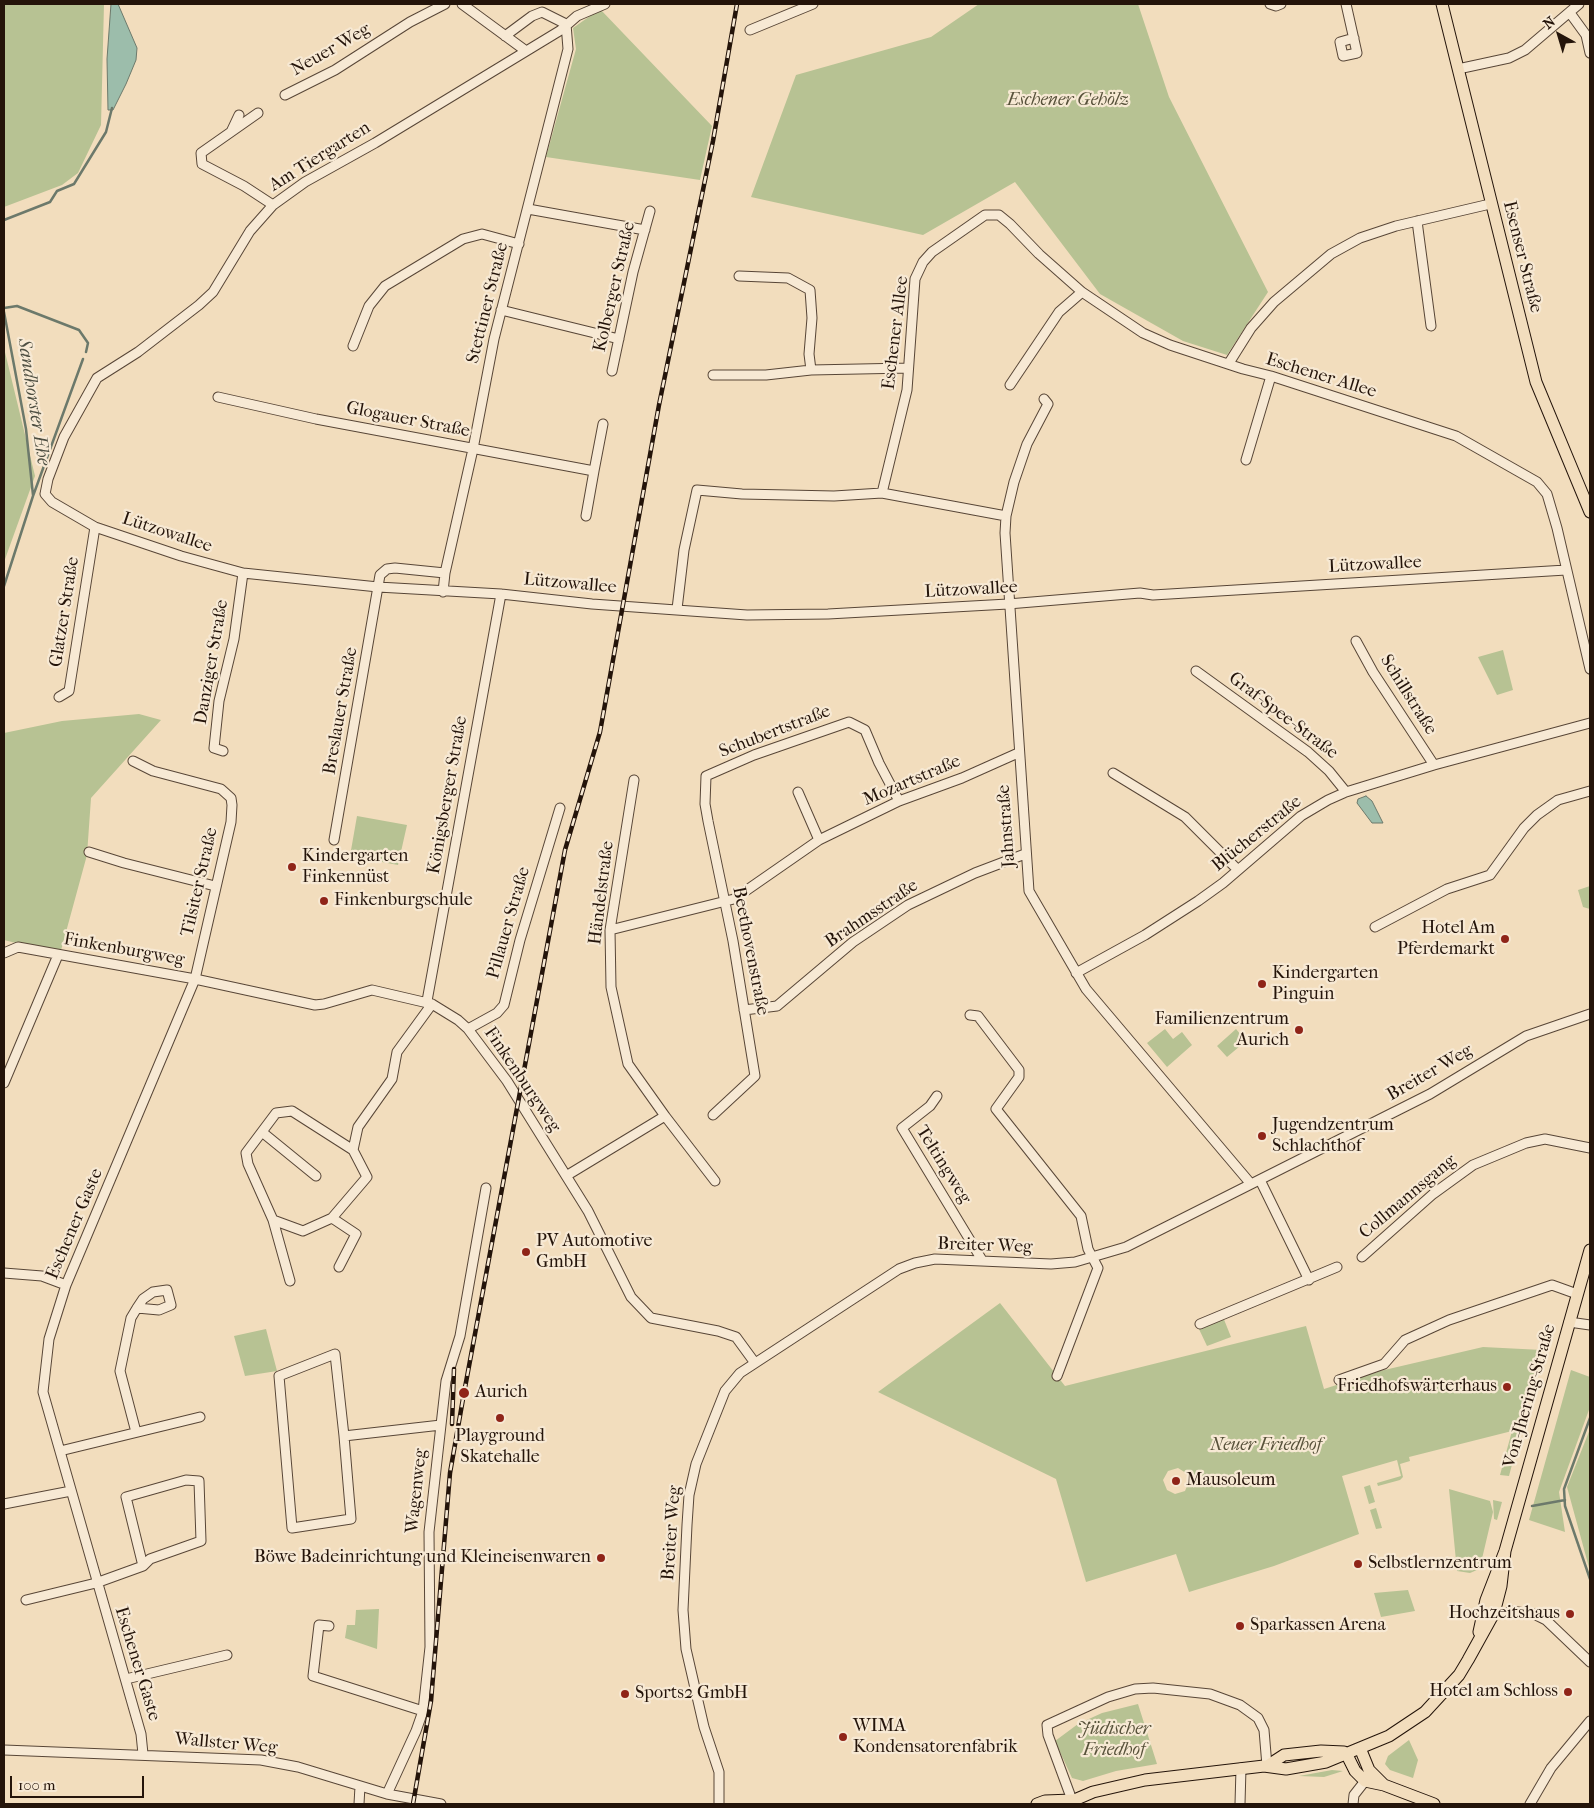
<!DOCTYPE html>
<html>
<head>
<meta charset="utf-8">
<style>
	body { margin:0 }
	#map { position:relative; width:1594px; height:1808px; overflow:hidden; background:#f2ddbd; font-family:"IM FELL French Canon",serif }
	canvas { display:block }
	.frame { position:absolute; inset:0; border:5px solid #24140a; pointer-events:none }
	.north { position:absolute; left:1534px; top:10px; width:50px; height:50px; -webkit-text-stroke:4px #f7e9d4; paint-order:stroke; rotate:321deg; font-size:14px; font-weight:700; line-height:20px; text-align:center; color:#24140a }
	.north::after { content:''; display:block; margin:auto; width:18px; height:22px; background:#24140a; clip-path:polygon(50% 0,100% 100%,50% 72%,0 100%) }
	.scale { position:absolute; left:10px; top:1776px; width:134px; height:22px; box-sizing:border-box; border:2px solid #24140a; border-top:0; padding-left:6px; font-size:15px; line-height:18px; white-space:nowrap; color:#24140a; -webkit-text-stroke:4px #f7e9d4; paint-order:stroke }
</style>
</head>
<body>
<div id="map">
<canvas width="1594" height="1808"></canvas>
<div class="frame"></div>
<div class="north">N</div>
<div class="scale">100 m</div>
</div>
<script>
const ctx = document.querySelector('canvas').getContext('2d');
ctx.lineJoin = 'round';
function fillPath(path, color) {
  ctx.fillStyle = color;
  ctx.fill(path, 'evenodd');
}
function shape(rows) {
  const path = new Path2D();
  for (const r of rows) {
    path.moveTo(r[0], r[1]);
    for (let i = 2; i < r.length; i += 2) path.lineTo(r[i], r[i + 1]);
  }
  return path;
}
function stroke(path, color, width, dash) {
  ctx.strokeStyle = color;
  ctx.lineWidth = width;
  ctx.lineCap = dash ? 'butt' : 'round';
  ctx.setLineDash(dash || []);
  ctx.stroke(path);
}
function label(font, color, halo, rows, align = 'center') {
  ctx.font = font + ' "IM FELL French Canon",serif';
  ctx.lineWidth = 4.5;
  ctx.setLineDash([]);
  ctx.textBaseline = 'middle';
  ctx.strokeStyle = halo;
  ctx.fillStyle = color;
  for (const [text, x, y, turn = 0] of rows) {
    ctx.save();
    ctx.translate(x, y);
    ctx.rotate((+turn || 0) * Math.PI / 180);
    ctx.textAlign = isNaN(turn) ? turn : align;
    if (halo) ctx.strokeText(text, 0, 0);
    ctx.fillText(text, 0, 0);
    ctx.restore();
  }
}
fillPath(shape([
	[4,4,104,4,101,125,78,173,62,185,4,207],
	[979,4,1138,4,1169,97,1268,292,1227,355,1183,341,1100,294,1015,182,923,235,751,197,796,75,931,37],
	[600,9,712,126,700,180,546,157,576,49,573,28],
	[4,348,35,476,4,562],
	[1503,650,1513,690,1497,695,1478,657],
	[139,714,161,720,91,798,87,855,60,954,4,940,4,733,62,721],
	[357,816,407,825,398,865,350,856],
	[1590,886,1590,909,1583,907,1578,890],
	[1165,1029,1173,1039,1182,1032,1192,1045,1167,1067,1147,1043],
	[1236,1029,1246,1041,1227,1057,1217,1046],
	[1000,1303,1065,1386,1306,1326,1324,1389,1380,1371,1483,1347,1542,1350,1509,1476,1500,1475,1512,1431,1409,1457,1410,1461,1400,1464,1403,1477,1400,1480,1378,1486,1377,1483,1401,1476,1397,1460,1342,1476,1359,1534,1274,1566,1189,1592,1176,1554,1086,1582,1056,1479,878,1392],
	[1178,1468,1186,1473,1189,1481,1185,1491,1175,1494,1167,1490,1163,1480,1168,1471],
	[1223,1317,1231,1337,1207,1346,1198,1327],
	[266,1329,277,1371,245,1376,234,1336],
	[1571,1370,1590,1377,1590,1407,1559,1492,1565,1532,1529,1520],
	[1590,1429,1590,1571,1567,1487],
	[1370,1485,1375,1502,1369,1504,1364,1487],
	[1449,1489,1490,1501,1493,1512,1481,1563,1484,1564,1484,1567,1470,1573,1457,1571],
	[1493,1500,1502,1502,1497,1520,1494,1519],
	[1376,1508,1382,1528,1376,1529,1370,1510],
	[1408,1590,1415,1611,1381,1617,1374,1593],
	[379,1609,377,1649,345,1638,347,1625,355,1625,356,1610],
	[1138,1704,1157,1764,1116,1771,1083,1781,1072,1778,1055,1741,1078,1724,1102,1713],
	[1409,1740,1418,1760,1413,1778,1390,1770,1385,1764,1388,1756],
	[1332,1770,1343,1771,1324,1777,1299,1776]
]), '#b7c293');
const water = shape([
	[111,4,118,4,137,48,136,60,126,84,113,110,108,110,107,59,111,4],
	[1366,796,1372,801,1383,823,1372,823,1357,803,1358,799,1366,796]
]);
fillPath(water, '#9cbdab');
stroke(water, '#6c796b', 1);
stroke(shape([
	[4,220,50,202,57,191,74,184,106,132,112,108],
	[4,308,17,306,79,330,88,343,86,352],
	[4,312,26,429,33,495],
	[4,586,33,496,83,359],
	[1590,1418,1564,1489,1565,1506,1590,1579],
	[1532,1506,1565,1500]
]), '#6c796b', 2.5);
const minor = shape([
	[462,4,526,51],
	[605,4,577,16,561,30,375,143,305,182,273,205,250,231,213,292,199,305,138,352,97,378,64,437,48,479,45,494,52,502,95,527,181,556,243,573,378,587,501,594,592,604,747,615,828,614,1008,604,1140,593,1153,595,1566,570],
	[1270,4,1276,6,1281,4],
	[1346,4,1357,53,1343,56,1340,42,1354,38],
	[1570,13,1586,35,1590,53],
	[750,30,813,4],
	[1458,69,1509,58,1525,50,1579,4],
	[285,95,335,70,410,22,445,4],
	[258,113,201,153,202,164,244,186,273,205],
	[231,132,239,115],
	[528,209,645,230],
	[1417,221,1431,326],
	[739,276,788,278,810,290,812,318,809,354,811,370],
	[501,310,619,339],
	[353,346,369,306,385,286,463,239,482,234,519,244],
	[1229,363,1251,328,1274,302,1331,254,1360,238,1396,226,1490,204],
	[612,371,633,272,650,211],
	[713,375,766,375,811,370,908,368],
	[1010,385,1059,312,1082,292],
	[218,397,316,419,594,471,586,516],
	[1044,399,1048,404,1027,444,1014,482,1006,516,1005,533,1029,891,1086,989,1251,1184],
	[1246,460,1271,376],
	[594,471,603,424],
	[882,493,907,390,915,279,923,262,932,252,985,215,999,215,1010,224,1039,254,1082,292,1143,333,1170,345,1243,369,1271,376,1456,436,1537,482,1547,494,1557,528,1590,669],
	[443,592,445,573,473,449,494,339,568,49,566,24,542,12,532,16,505,36],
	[677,609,684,550,697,490,742,494,834,496,882,493,1006,516],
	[1356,641,1373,672,1434,765],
	[1196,671,1308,752,1329,771,1346,792],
	[59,697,69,691,95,527],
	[223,751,214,748,219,701,234,639,243,573],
	[133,761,153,771,221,789,231,798,232,805,231,822,195,979,66,1285,49,1339,43,1392,141,1734,143,1754],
	[1113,773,1185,817,1238,870],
	[798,792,819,840],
	[334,840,380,575,387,569,395,568,445,573],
	[89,852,124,863,215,886],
	[1375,927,1447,889,1490,875,1524,828,1537,815,1558,800,1590,791],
	[610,930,734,899,819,840,899,801,962,778,1018,753],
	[4,953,18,947,195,979,315,1005,324,1004,372,990,432,1004,458,1020,468,1029,507,1081,588,1211,631,1297,651,1318,718,1331,736,1337,755,1363],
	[1076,973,1145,935,1198,901,1223,883,1301,816,1328,800,1346,792,1434,765,1590,723],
	[427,1001,501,594],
	[744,1010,777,1006,853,942,908,905,975,873,1025,854],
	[970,1015,978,1016,1019,1070,1019,1077,996,1109,1081,1216,1088,1249,1098,1268,1057,1376],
	[468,1029,497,1013,504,1005,520,940,560,808],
	[4,1083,58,955],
	[937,1096,930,1106,902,1128,982,1260],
	[713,1115,755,1076,733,941,708,821,705,804,706,776,754,755,849,722,865,730,879,763,899,801],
	[665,1116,715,1181],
	[262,1132,316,1176],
	[566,1176,665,1116,628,1064,611,987,610,930,634,780],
	[1260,1180,1309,1280],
	[332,1218,356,1234,339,1267],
	[273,1220,303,1231,332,1218,367,1177,353,1150],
	[1362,1257,1433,1194,1473,1165,1526,1143,1545,1139,1590,1148],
	[4,1273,42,1276,66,1285],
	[290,1281,273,1220,248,1164,246,1153,276,1113,292,1111,353,1150,358,1127,392,1079,397,1052,432,1004],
	[1569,1322,1590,1325],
	[1200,1324,1337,1267],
	[1339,1380,1384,1364,1405,1340,1449,1320,1552,1285,1577,1294],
	[136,1432,120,1371,131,1318,137,1308,143,1299,153,1292,167,1290,171,1305,159,1310,137,1308],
	[344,1436,351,1519,292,1528,279,1376,335,1354,344,1436,441,1425],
	[60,1451,200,1417],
	[4,1504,71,1491],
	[26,1600,96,1583,143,1566,150,1559,201,1541,199,1481,186,1480,126,1497,143,1566],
	[1510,1611,1534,1614,1546,1620,1590,1662],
	[329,1626,319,1625,313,1676,423,1711],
	[126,1679,227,1655],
	[4,1750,261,1760,298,1767,387,1794,441,1804],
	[387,1794,416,1731,423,1711,430,1647,429,1532,441,1425,446,1381,460,1336,486,1188],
	[1072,1800,1048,1735,1047,1725,1108,1697,1135,1689,1153,1688,1210,1694,1240,1705,1258,1718,1264,1730,1267,1766],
	[359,1804,360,1786],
	[719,1804,719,1772,704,1727,686,1649,683,1610,687,1525,689,1495,696,1464,725,1391,740,1373,899,1269,915,1263,935,1259,1051,1264,1075,1262,1126,1247,1430,1094,1526,1036,1590,1014],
	[1240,1804,1241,1768],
	[1353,1804,1354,1795,1365,1781],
	[1530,1804,1551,1768,1590,1721]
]);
const major = shape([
	[1442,4,1536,382,1590,512],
	[1479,1632,1486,1600,1505,1551,1590,1250],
	[1360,1748,1369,1770,1384,1785],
	[1346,1753,1355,1771,1365,1781,1384,1785,1434,1804],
	[1267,1766,1284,1755,1321,1751,1344,1752],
	[1037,1804,1045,1801,1072,1800],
	[1065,1804,1093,1792,1145,1780,1264,1766,1286,1769,1326,1762,1389,1736,1425,1712,1459,1675,1468,1660,1494,1613,1501,1586,1505,1551]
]);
stroke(minor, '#584637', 11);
stroke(major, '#24140a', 13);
stroke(minor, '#f7e9d4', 9);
stroke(major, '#f2ddbd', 11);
const rail = shape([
	[452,1424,454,1369],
	[413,1804,431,1701,450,1473,464,1393,565,850,600,732,659,405,713,141,737,4]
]);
stroke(rail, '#24140a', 4.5);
stroke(rail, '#f7e9d4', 2.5, [8]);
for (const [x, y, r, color] of [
	[292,867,5,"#8f2418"],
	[324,901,5,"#8f2418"],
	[1505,939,5,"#8f2418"],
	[1262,984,5,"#8f2418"],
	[1299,1030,5,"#8f2418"],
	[1262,1136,5,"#8f2418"],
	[526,1252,5,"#8f2418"],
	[1507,1387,5,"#8f2418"],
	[464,1393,6,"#8f2418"],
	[500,1418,5,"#8f2418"],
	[1176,1481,5,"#8f2418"],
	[601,1558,5,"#8f2418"],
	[1358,1564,5,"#8f2418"],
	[1570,1614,5,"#8f2418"],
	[1240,1626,5,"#8f2418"],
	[1568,1692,5,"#8f2418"],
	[625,1694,5,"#8f2418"],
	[843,1737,5,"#8f2418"]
]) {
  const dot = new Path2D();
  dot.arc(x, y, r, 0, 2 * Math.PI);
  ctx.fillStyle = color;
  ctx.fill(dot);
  stroke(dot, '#f7e9d4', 2);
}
label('18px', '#24140a', '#f7e9d4', [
	["Neuer Weg",331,50,-30],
	["Am Tiergarten",320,157,-32],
	["Esenser Straße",1522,257,76],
	["Kolberger Straße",615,287,-77],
	["Stettiner Straße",488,303,-76],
	["Eschener Allee",896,333,-83],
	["Eschener Allee",1321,376,17],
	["Glogauer Straße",408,420,11],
	["Lützowallee",167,533,18],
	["Lützowallee",1375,565,-3],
	["Lützowallee",570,584,5],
	["Lützowallee",971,590,-3],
	["Glatzer Straße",65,612,-81],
	["Danziger Straße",212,662,-80],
	["Schillstraße",1408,695,58],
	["Breslauer Straße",341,711,-80],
	["Graf-Spee-Straße",1283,716,37],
	["Schubertstraße",775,732,-21],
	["Mozartstraße",912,781,-23],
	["Königsberger Straße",448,795,-80],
	["Jahnstraße",1007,826,-94],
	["Blücherstraße",1257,834,-39],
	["Tilsiter Straße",200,882,-77],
	["Händelstraße",602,893,-83],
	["Brahmsstraße",872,914,-34],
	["Pillauer Straße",509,923,-74],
	["Finkenburgweg",124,950,10],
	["Beethovenstraße",750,951,79],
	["Breiter Weg",1430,1073,-30],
	["Finkenburgweg",522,1080,56],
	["Teltingweg",943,1165,58],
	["Collmannsgang",1408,1197,-40],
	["Eschener Gaste",75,1224,-67],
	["Breiter Weg",985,1246,2],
	["Von-Jhering-Straße",1530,1396,-74],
	["Wagenweg",417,1491,-84],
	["Breiter Weg",672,1533,-86],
	["Eschener Gaste",137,1664,73],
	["Wallster Weg",226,1744,5]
]);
label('italic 18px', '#57513a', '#f7e9d4', [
	["Eschener Gehölz",1068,101],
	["Neuer Friedhof",1266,1446],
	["Jüdischer",1114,1730],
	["Friedhof",1114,1751]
]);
label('18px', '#24140a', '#f7e9d4', [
	["Kindergarten",302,857],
	["Finkennüst",302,878],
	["Finkenburgschule",334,901],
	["Hotel Am",1495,929,"right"],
	["Pferdemarkt",1495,950,"right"],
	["Kindergarten",1272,974],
	["Pinguin",1272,995],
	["Familienzentrum",1289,1020,"right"],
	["Aurich",1289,1041,"right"],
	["Jugendzentrum",1272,1126],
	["Schlachthof",1272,1147],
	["PV Automotive",536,1242],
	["GmbH",536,1263],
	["Friedhofswärterhaus",1497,1387,"right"],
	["Aurich",475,1393],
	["Playground",500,1437,"center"],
	["Skatehalle",500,1458,"center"],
	["Mausoleum",1186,1481],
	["Böwe Badeinrichtung und Kleineisenwaren",591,1558,"right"],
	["Selbstlernzentrum",1368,1564],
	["Hochzeitshaus",1560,1614,"right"],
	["Sparkassen Arena",1250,1626],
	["Hotel am Schloss",1558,1692,"right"],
	["Sports2 GmbH",635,1694],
	["WIMA",853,1727],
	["Kondensatorenfabrik",853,1748]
], 'left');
label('italic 19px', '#4e4f42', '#f7e9d4', [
	["Sandhorster Ehe",33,402,81]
]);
</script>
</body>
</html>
